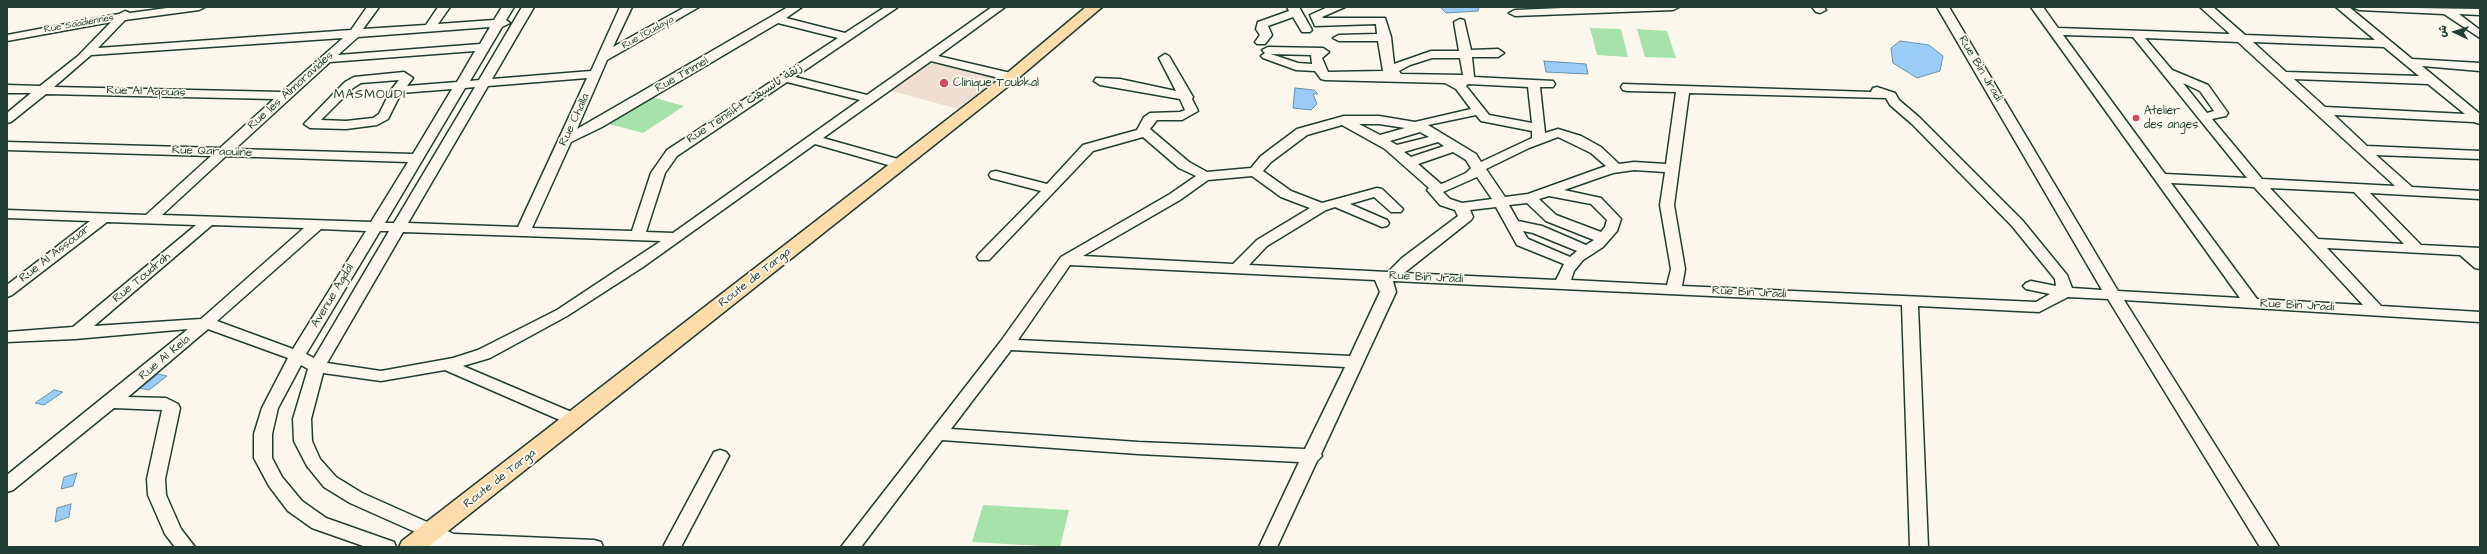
<!DOCTYPE html>
<html>
<head>
<meta charset="utf-8">
<style>
	body { margin:0 }
	#map { position:relative; width:2487px; height:554px; overflow:hidden; background:#fbf7ec; font-family:"Architects Daughter","Playpen Sans Arabic",sans-serif }
	canvas { display:block }
	.frame { position:absolute; inset:0; border:8px solid #1f3d34; pointer-events:none }
	.north { position:absolute; left:2435px; top:12px; width:40px; height:40px; -webkit-text-stroke:3px #fbf7ec; paint-order:stroke; rotate:274deg; font-size:11px; font-weight:700; line-height:16px; text-align:center; color:#1f3d34 }
	.north::after { content:''; display:block; margin:auto; width:14px; height:18px; background:#1f3d34; clip-path:polygon(50% 0,100% 100%,50% 72%,0 100%) }
</style>
</head>
<body>
<div id="map">
<canvas width="2487" height="554"></canvas>
<div class="frame"></div>
<div class="north">ش</div>
</div>
<script>
const ctx = document.querySelector('canvas').getContext('2d');
ctx.lineJoin = 'round';
function fillPath(path, color) {
  ctx.fillStyle = color;
  ctx.fill(path, 'evenodd');
}
function shape(rows) {
  const path = new Path2D();
  for (const r of rows) {
    path.moveTo(r[0], r[1]);
    for (let i = 2; i < r.length; i += 2) path.lineTo(r[i], r[i + 1]);
  }
  return path;
}
function stroke(path, color, width, dash) {
  ctx.strokeStyle = color;
  ctx.lineWidth = width;
  ctx.lineCap = dash ? 'butt' : 'round';
  ctx.setLineDash(dash || []);
  ctx.stroke(path);
}
function label(font, color, halo, rows, align = 'center') {
  ctx.font = font + ' "Architects Daughter","Playpen Sans Arabic",sans-serif';
  ctx.lineWidth = 3.5;
  ctx.setLineDash([]);
  ctx.textBaseline = 'middle';
  ctx.strokeStyle = halo;
  ctx.fillStyle = color;
  for (const [text, x, y, turn = 0] of rows) {
    ctx.save();
    ctx.translate(x, y);
    ctx.rotate((+turn || 0) * Math.PI / 180);
    ctx.textAlign = isNaN(turn) ? turn : align;
    if (halo) ctx.strokeText(text, 0, 0);
    ctx.fillText(text, 0, 0);
    ctx.restore();
  }
}
fillPath(shape([
	[931,60,999,77,958,109,888,90]
]), '#f1ded2');
fillPath(shape([
	[1590,28,1621,29,1628,57,1597,55],
	[1637,29,1667,31,1676,58,1645,57],
	[651,97,684,106,643,133,609,124],
	[983,505,1069,510,1060,547,972,542]
]), '#a6e2a9');
const water = shape([
	[1440,7,1479,7,1478,11,1446,13,1440,7],
	[1900,41,1929,45,1943,56,1940,71,1917,78,1893,63,1891,48,1900,41],
	[1544,61,1586,64,1588,74,1546,72,1544,61],
	[1295,88,1314,90,1318,94,1313,94,1317,104,1311,110,1293,108,1295,88],
	[158,374,167,376,149,390,140,388,158,374],
	[54,390,63,392,44,405,35,403,54,390],
	[77,473,73,486,61,489,64,477,77,473],
	[71,504,69,517,55,522,57,508,71,504]
]);
fillPath(water, '#9accf7');
stroke(water, '#6993a9', 1);
const minor = shape([
	[174,7,205,7,199,10,125,20,98,48,351,30,367,7,379,7,363,29,426,25,438,7,450,7,438,24,494,20,502,7,514,7,506,20,510,23,502,27,470,81,479,80,522,7,534,7,492,79,591,71,620,7,632,7,613,47,685,7,699,7,607,60,577,129,788,7,802,7,786,18,845,33,885,7,898,7,795,77,867,95,992,7,1005,7,938,56,1015,74,1017,77,1011,81,931,61,823,138,905,161,907,164,905,167,895,167,815,144,643,267,567,316,490,358,463,366,581,416,584,420,581,424,569,424,445,370,381,381,323,373,311,419,312,441,320,459,336,477,362,493,454,534,594,540,601,542,603,547,418,547,420,542,431,539,350,503,324,487,307,466,294,441,293,419,308,369,301,365,278,408,272,434,272,458,282,477,302,501,326,518,394,542,396,547,366,547,312,528,288,511,269,486,254,458,254,434,262,408,288,358,208,329,128,397,166,398,178,404,180,408,165,479,166,495,181,529,195,547,175,547,165,534,148,495,147,479,162,410,114,408,13,490,7,492,7,475,188,329,75,339,7,342,7,332,73,327,196,225,107,222,12,295,7,297,7,285,90,221,7,218,7,210,146,215,211,156,7,150,7,142,220,148,274,99,46,94,11,122,7,123,7,113,31,93,7,93,7,85,40,86,78,56,111,22,7,41,7,35,119,14,125,11,130,13,174,7],
	[778,23,838,38,667,150,651,173,632,231,532,228,571,142,602,127,778,23],
	[490,27,480,44,338,55,358,37,490,27],
	[343,38,282,92,54,87,91,55,343,38],
	[475,51,457,82,407,86,413,78,404,72,354,77,345,82,304,124,310,128,346,129,377,125,388,119,401,93,452,89,413,154,235,149,330,62,475,51],
	[587,78,518,227,408,223,488,86,587,78],
	[399,80,391,90,379,114,373,118,346,121,321,120,353,88,361,83,399,80],
	[787,82,860,100,673,233,646,232,665,173,677,156,787,82],
	[475,87,394,223,385,223,465,88,475,87],
	[226,156,408,162,371,222,162,215,226,156],
	[212,225,304,228,201,319,94,326,212,225],
	[321,229,366,231,293,349,217,321,321,229],
	[380,231,389,231,314,358,306,354,380,231],
	[403,232,523,236,661,241,557,310,478,350,453,358,381,371,327,363,403,232],
	[1287,7,1299,7,1312,30,1310,32,1302,32,1293,17,1268,26,1272,35,1265,44,1257,44,1255,42,1260,35,1256,29,1258,22,1289,11,1287,7],
	[1328,7,1345,7,1322,17,1323,18,1385,18,1391,37,1394,64,1431,51,1459,51,1454,22,1460,19,1464,20,1471,50,1498,49,1504,53,1498,57,1472,57,1474,77,1553,81,1555,84,1553,87,1540,87,1545,133,1558,129,1581,136,1601,147,1619,164,1634,162,1666,164,1676,92,1627,91,1623,90,1621,87,1623,84,1871,92,1873,88,1877,87,1895,93,1899,100,1920,118,2022,220,2067,275,2072,288,2102,290,1937,7,1949,7,2118,291,2240,298,2031,7,2043,7,2058,28,2230,34,2200,7,2213,7,2245,35,2375,40,2336,7,2349,7,2412,59,2480,63,2480,71,2422,66,2480,114,2480,124,2474,122,2334,115,2367,146,2480,151,2480,159,2376,155,2412,187,2480,191,2480,199,2370,193,2421,245,2480,248,2480,269,2475,268,2460,255,2327,248,2381,306,2480,312,2480,322,2124,300,2279,547,2260,547,2108,299,2068,297,2039,312,1918,306,1928,547,1910,547,1902,305,1393,281,1396,292,1321,454,1322,456,1317,461,1277,547,1259,547,1299,462,1138,454,942,440,861,547,841,547,1001,341,1061,257,1170,194,1196,176,1179,168,1143,137,1093,151,989,260,979,260,977,257,979,254,1041,191,991,178,989,175,991,172,996,171,1047,184,1083,145,1137,130,1144,117,1150,113,1180,112,1185,110,1180,99,1100,85,1094,81,1096,78,1120,79,1176,91,1159,58,1165,54,1169,56,1193,97,1192,99,1198,111,1182,120,1157,120,1150,129,1189,162,1207,172,1251,168,1261,156,1297,129,1344,116,1379,116,1415,122,1471,109,1456,89,1445,83,1325,80,1321,79,1315,71,1296,70,1263,58,1261,56,1265,53,1262,50,1268,47,1323,48,1329,52,1322,58,1328,72,1383,71,1378,41,1339,41,1333,38,1339,35,1377,34,1376,24,1315,26,1310,15,1328,7],
	[2063,35,2133,37,2247,178,2165,174,2063,35],
	[2145,38,2238,42,2395,186,2262,179,2212,119,2226,116,2228,113,2208,85,2172,70,2145,38],
	[2253,42,2384,47,2419,76,2286,72,2253,42],
	[1271,54,1311,55,1312,64,1298,63,1271,54],
	[1432,58,1460,58,1463,75,1401,74,1399,71,1410,65,1432,58],
	[2294,79,2428,84,2465,114,2325,107,2294,79],
	[2183,83,2200,91,2214,111,2207,113,2183,83],
	[1468,84,1528,87,1532,123,1489,115,1466,86,1468,84],
	[1689,93,1886,98,1890,105,1912,124,2012,226,2055,279,2056,286,2031,281,2026,283,2023,286,2026,289,2050,294,2036,302,1682,286,1685,269,1674,205,1689,93],
	[1476,115,1481,121,1532,131,1532,138,1481,162,1476,154,1428,125,1476,115],
	[1359,124,1379,124,1405,128,1380,135,1359,124],
	[1342,125,1385,149,1429,188,1427,190,1440,205,1455,210,1458,216,1402,258,1388,272,1249,265,1267,246,1326,210,1335,207,1382,227,1387,226,1389,223,1387,220,1350,204,1374,197,1391,212,1401,212,1403,209,1382,189,1377,188,1322,203,1291,191,1263,171,1271,162,1307,135,1342,125],
	[1420,132,1429,137,1397,145,1390,141,1420,132],
	[1558,137,1591,153,1606,166,1528,194,1505,197,1486,169,1529,148,1558,137],
	[1438,142,1444,146,1411,157,1404,152,1438,142],
	[1453,152,1466,160,1471,168,1466,173,1444,183,1441,184,1418,164,1453,152],
	[1634,170,1665,172,1660,205,1671,269,1667,285,1571,280,1574,271,1583,260,1603,247,1617,231,1621,219,1601,198,1564,190,1613,173,1634,170],
	[1252,176,1281,197,1310,208,1257,240,1233,264,1083,256,1180,200,1208,180,1252,176],
	[1477,177,1492,199,1462,203,1450,199,1443,192,1477,177],
	[2171,183,2254,187,2363,305,2257,299,2171,183],
	[2270,188,2354,192,2404,244,2318,239,2270,188],
	[1549,196,1591,204,1607,220,1605,227,1601,232,1556,215,1539,199,1549,196],
	[1527,203,1546,221,1594,240,1586,245,1542,226,1518,221,1509,205,1527,203],
	[1496,207,1517,245,1564,264,1556,280,1404,273,1471,220,1473,217,1470,210,1496,207],
	[1523,231,1533,233,1577,251,1570,257,1528,239,1523,231],
	[1070,265,1375,280,1380,292,1350,356,1018,340,1070,265],
	[1011,350,1345,367,1305,449,1138,442,951,429,1011,350],
	[1586,7,1679,7,1673,10,1515,16,1509,13,1515,10,1586,7],
	[1812,7,1824,7,1826,10,1820,13,1816,12,1812,7],
	[2353,7,2480,9,2480,15,2459,14,2480,30,2480,38,2444,14,2359,10,2353,7],
	[720,450,726,452,729,456,681,547,663,547,714,452,720,450]
]);
const major = shape([
	[1086,7,1102,7,1016,80,428,547,399,547,402,541,1006,74,1086,7]
]);
stroke(minor, '#1f3d34', 3);
stroke(major, '#1f3d34', 3);
fillPath(minor, '#fbf7ec');
fillPath(major, '#fddcac');
for (const [x, y, r, color] of [
	[944,83,5,"#d1495b"],
	[2136,118,4,"#d1495b"]
]) {
  const dot = new Path2D();
  dot.arc(x, y, r, 0, 2 * Math.PI);
  ctx.fillStyle = color;
  ctx.fill(dot);
  stroke(dot, '#fbf7ec', 1.5);
}
label('10px', '#1f3d34', '#fbf7ec', [
	["Rue Saadiennes",79,24,-10],
	["Rue l'Oudaya",648,33,-29]
]);
label('12px', '#1f3d34', '#fbf7ec', [
	["Rue Bin Jradi",1980,69,59],
	["Rue Tinmel",682,75,-30],
	["Rue les Almoravides",291,91,-42],
	["Rue Al Aqouas",146,92,2],
	["Rue Tensift زنقة تانسيفت",745,104,-33],
	["Rue Challa",575,120,-65],
	["Rue Qaraouine",212,152,2],
	["Rue Al Assouar",55,254,-38],
	["Rue Toudrah",142,278,-40],
	["Route de Targa",755,278,-38],
	["Rue Bin Jradi",1426,278,3],
	["Rue Bin Jradi",1749,293,3],
	["Avenue Agdal",333,296,-59],
	["Rue Bin Jradi",2297,306,3],
	["Rue Al Kela",165,358,-40],
	["Route de Targa",500,479,-38]
]);
label('12px', '#1f3d34', '#fbf7ec', [
	["Clinique Toubkal",953,83],
	["Atelier",2144,111],
	["des anges",2144,125]
], 'left');
ctx.letterSpacing = '1px';
label('13px', '#1f3d34', '#fbf7ec', [
	["MASMOUDI",370,95]
]);
ctx.letterSpacing = '0px';
</script>
</body>
</html>
